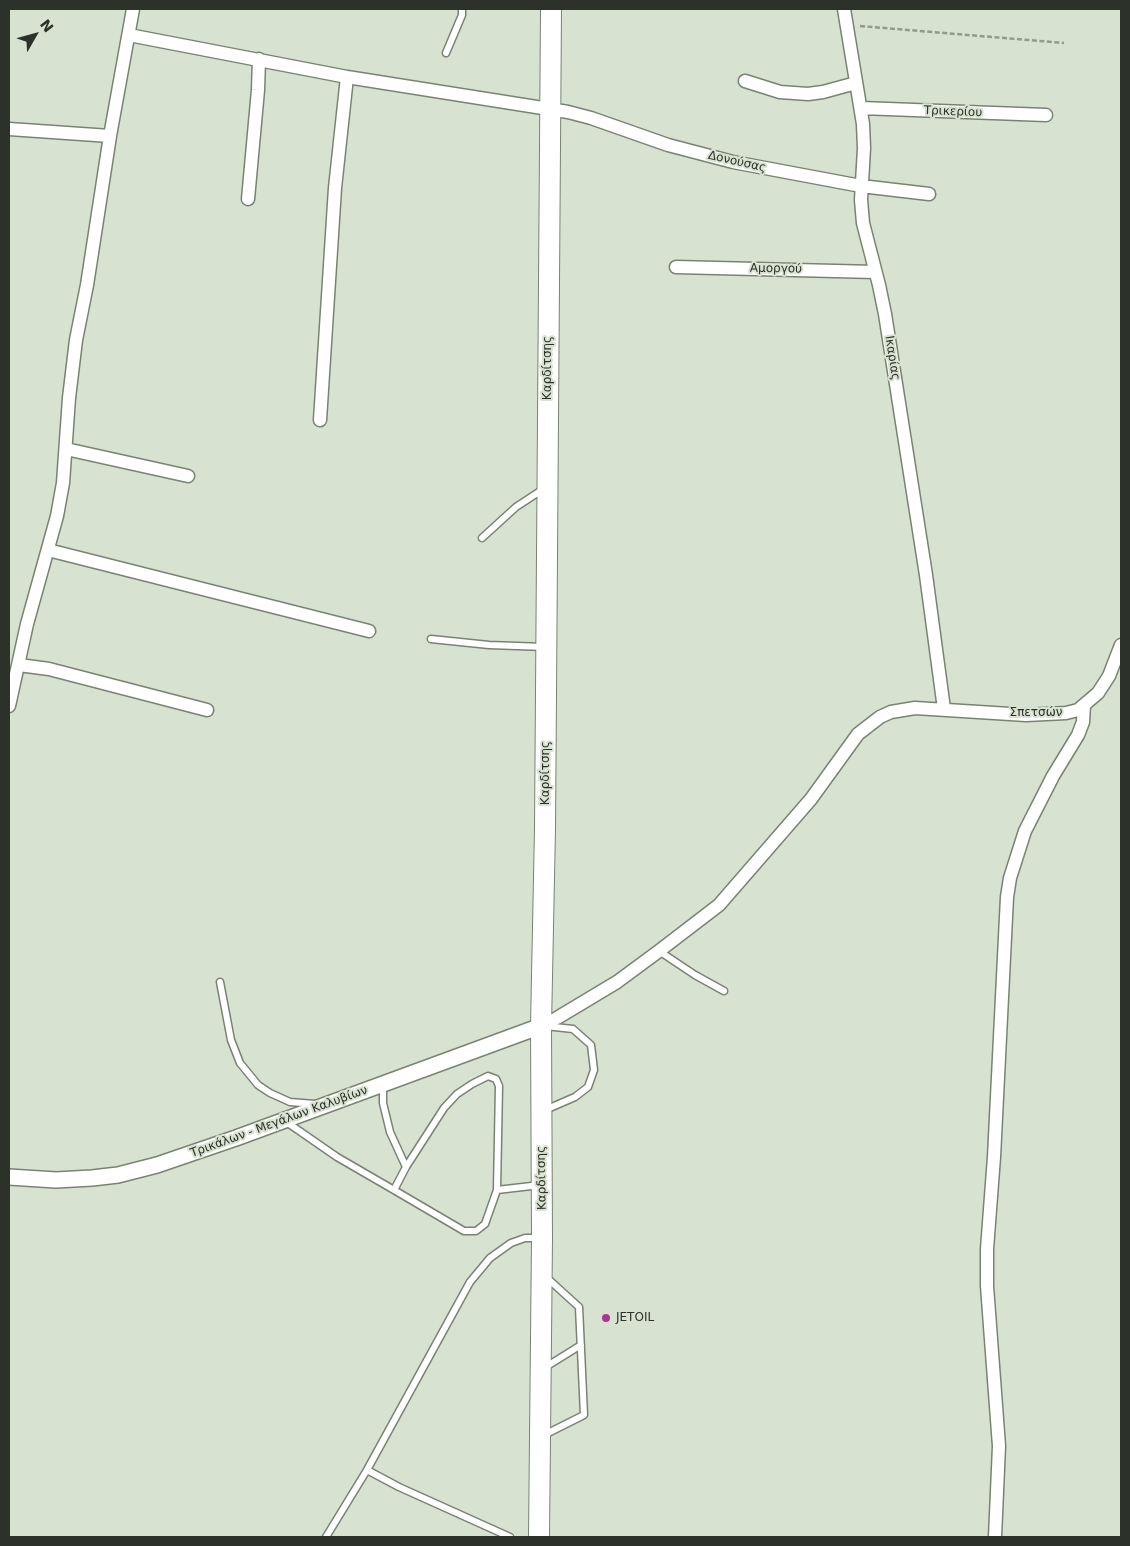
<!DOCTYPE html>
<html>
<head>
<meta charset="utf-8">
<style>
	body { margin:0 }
	#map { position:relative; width:1130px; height:1546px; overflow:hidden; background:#d7e3d0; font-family:"DejaVu Sans",sans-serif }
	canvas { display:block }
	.frame { position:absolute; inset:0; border:10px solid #2c312a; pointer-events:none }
	.north { position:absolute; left:10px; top:10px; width:50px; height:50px; -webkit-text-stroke:4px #d7e3d0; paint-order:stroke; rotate:52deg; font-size:14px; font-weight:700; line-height:20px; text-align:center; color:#2c312a }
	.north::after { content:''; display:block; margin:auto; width:18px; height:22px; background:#2c312a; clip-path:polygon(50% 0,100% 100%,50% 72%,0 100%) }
</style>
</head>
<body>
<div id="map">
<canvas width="1130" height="1546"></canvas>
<div class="frame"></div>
<div class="north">N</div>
</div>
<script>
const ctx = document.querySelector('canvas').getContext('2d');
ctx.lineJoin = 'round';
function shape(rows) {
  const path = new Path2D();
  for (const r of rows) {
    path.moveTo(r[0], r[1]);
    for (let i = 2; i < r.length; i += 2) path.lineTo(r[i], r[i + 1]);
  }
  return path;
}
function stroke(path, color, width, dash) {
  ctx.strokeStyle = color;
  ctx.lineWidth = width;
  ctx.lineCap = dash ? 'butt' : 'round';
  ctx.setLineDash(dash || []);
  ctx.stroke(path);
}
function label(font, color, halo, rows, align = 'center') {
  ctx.font = font + ' "DejaVu Sans",sans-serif';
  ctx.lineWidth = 4;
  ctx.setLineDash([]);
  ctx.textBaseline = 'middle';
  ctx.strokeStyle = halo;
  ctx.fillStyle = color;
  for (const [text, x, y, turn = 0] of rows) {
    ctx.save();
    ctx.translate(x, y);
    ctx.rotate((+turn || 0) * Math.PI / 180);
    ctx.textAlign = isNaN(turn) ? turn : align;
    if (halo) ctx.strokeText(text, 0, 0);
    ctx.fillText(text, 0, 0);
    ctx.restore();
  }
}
const service = shape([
	[446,53,462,15,462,9],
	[482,538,516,507,545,488],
	[431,639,489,645,545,647],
	[659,951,695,975,724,991],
	[220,982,231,1040,240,1063,258,1085,270,1093,290,1102,315,1104],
	[545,1026,573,1029,591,1045,594,1070,588,1087,575,1097,545,1110],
	[383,1085,383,1103,390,1132,406,1167],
	[285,1121,337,1157,394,1190,464,1231,476,1231,485,1224,497,1190,499,1086,496,1079,488,1076,472,1084,457,1094,444,1108,406,1167,394,1190],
	[497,1190,540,1185],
	[544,1368,581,1345],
	[544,1435,584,1415,579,1307,547,1278],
	[367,1470,399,1487,510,1537],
	[326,1537,367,1470,470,1282,490,1258,511,1243,525,1238,539,1238]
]);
const minor = shape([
	[844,9,863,124,864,148,861,200,863,223,879,285,885,314,926,575,944,709],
	[129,35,347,77,568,112,591,118,668,145,733,162,861,186,929,194],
	[745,81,780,92,808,94,823,92,856,83],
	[861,108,1046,115],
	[9,129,110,136],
	[248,199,258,90,259,59],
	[676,267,875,272],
	[320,420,335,188,347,77],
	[66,449,188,476],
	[48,550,369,631],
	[19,665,49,669,207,710],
	[9,706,27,624,57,516,63,483,69,398,76,340,87,285,110,136,133,9],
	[541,1026,557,1018,617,982,659,951,719,905,811,799,858,734,880,717,891,712,915,708,1026,715,1066,713,1078,710,1098,693,1109,676,1121,645],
	[995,1537,999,1446,987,1286,987,1249,994,1157,1007,897,1010,878,1025,831,1053,776,1078,735,1083,722,1084,706]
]);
const tertiary = shape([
	[9,1177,56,1180,92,1178,118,1175,157,1165,236,1138,541,1026]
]);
const primary = shape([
	[539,1537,542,1238,541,1026,545,828,551,9]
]);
stroke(service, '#798372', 9);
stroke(minor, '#798372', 15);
stroke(tertiary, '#798372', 18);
stroke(primary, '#798372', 22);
stroke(shape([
	[860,26,1064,43]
]), '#919a8c', 2.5, [5, 2.5]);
stroke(service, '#fff', 6);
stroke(minor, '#fff', 12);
stroke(tertiary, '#fff', 15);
stroke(primary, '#fff', 20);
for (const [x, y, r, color] of [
	[606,1318,5,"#a93792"]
]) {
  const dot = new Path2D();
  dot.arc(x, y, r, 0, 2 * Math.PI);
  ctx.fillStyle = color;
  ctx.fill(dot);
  stroke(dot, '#d7e3d0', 2);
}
label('12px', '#2c312a', '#d7e3d0', [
	["Τρικερίου",953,112,2],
	["Δονούσας",737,162,13],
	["Αμοργού",776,269,1],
	["Ικαρίας",892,358,81],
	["Καρδίτσης",548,368,-90],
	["Σπετσών",1036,713],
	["Καρδίτσης",546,773,-90],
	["Τρικάλων - Μεγάλων Καλυβίων",279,1122,-20],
	["Καρδίτσης",542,1178,-91]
]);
label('12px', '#2c312a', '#d7e3d0', [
	["JETOIL",616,1318]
], 'left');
</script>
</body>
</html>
